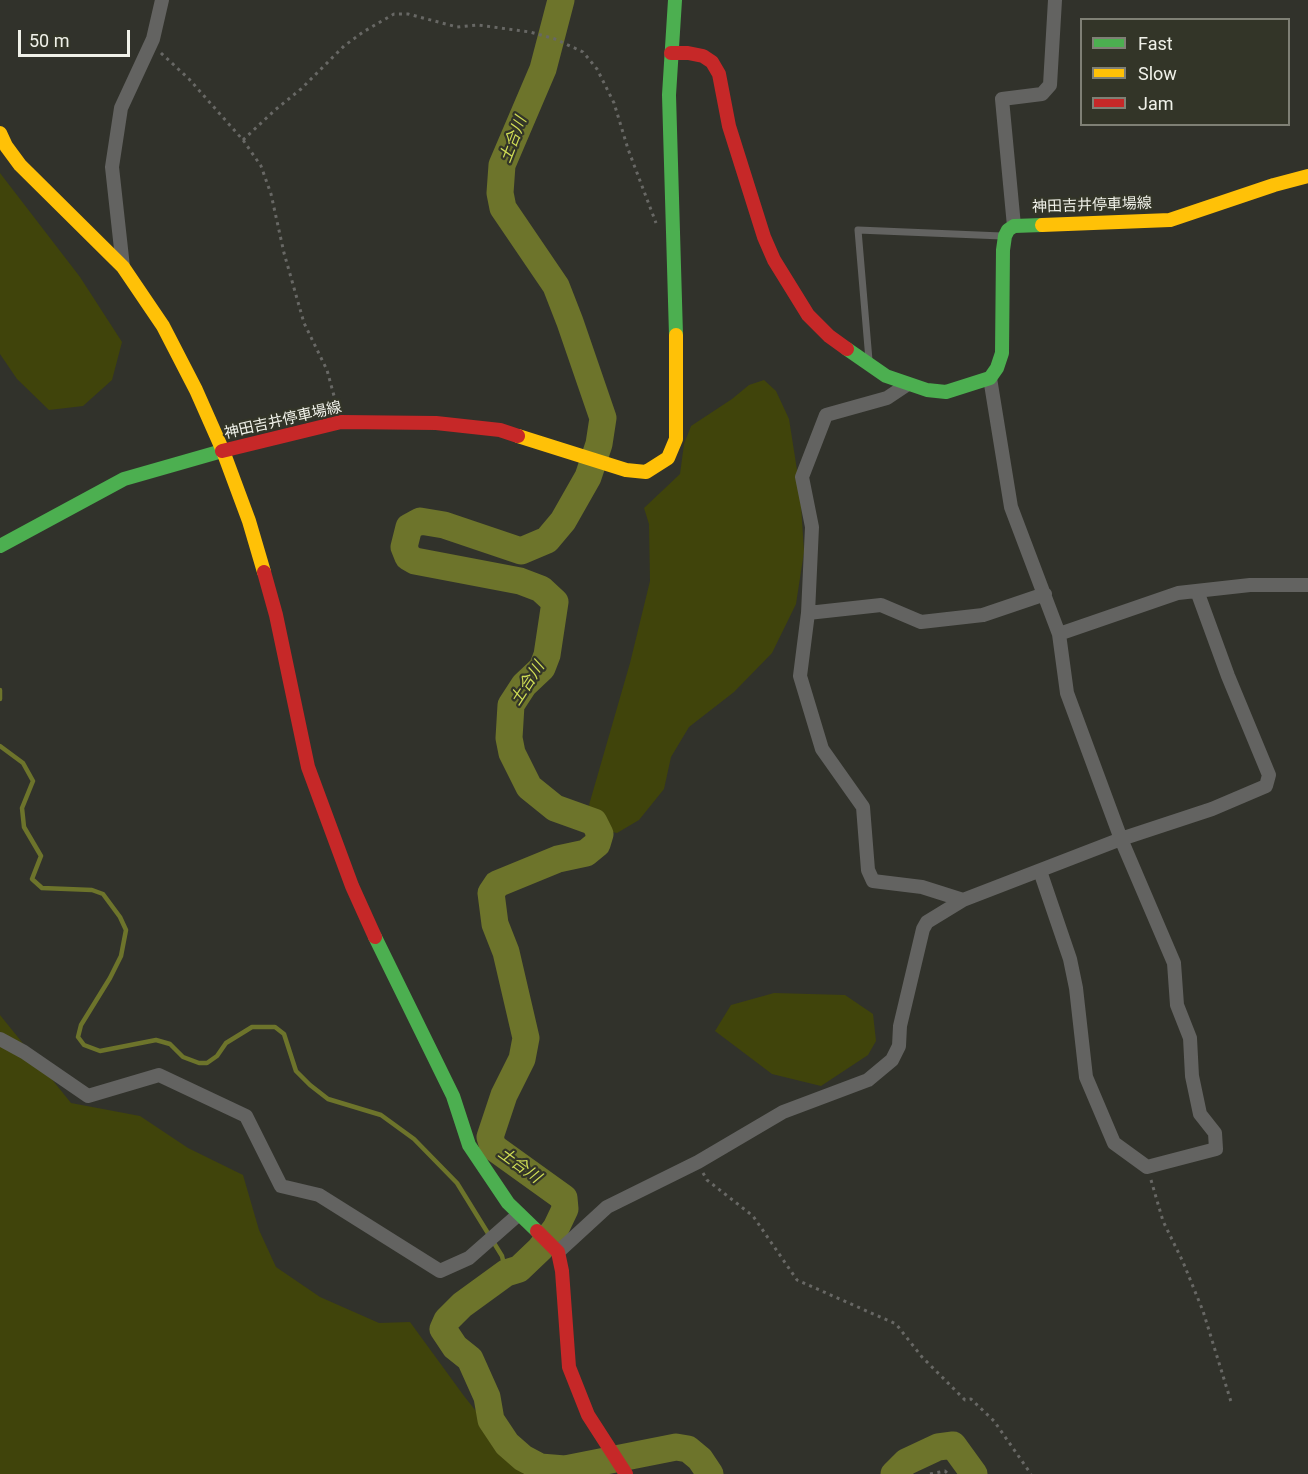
<!DOCTYPE html>
<html>
<head>
<meta charset="utf-8">
<style>
	body { margin:0 }
	#map { position:relative; width:1308px; height:1474px; overflow:hidden; background:#31322b; font-family:Roboto,sans-serif }
	canvas { display:block }
	.legend { position:absolute; left:1080px; top:18px; width:210px; height:108px; box-sizing:border-box; background:#333528; border:2px solid #7f8075; margin:0; padding:8px 10px; list-style:none; font-size:18px; color:#f0f1e9 }
	.legend li { display:flex; align-items:center; gap:12px; height:30px }
	.legend b { width:30px; border:2px solid #7f8075 }
	.scale { position:absolute; left:18px; top:30px; width:112px; height:27px; box-sizing:border-box; border:3px solid #f0f1e9; border-top:0; padding-left:8px; font-size:18px; line-height:21px; white-space:nowrap; color:#f0f1e9; -webkit-text-stroke:4px #333528; paint-order:stroke }
</style>
</head>
<body>
<div id="map">
<canvas width="1308" height="1474"></canvas>
<ul class="legend">
<li><b style="height:8px;background:#4caf50"></b>Fast</li>
<li><b style="height:8px;background:#ffc107"></b>Slow</li>
<li><b style="height:8px;background:#c62828"></b>Jam</li>
</ul>
<div class="scale">50 m</div>
</div>
<script>
const ctx = document.querySelector('canvas').getContext('2d');
ctx.lineJoin = 'round';
function fillPath(path, color) {
  ctx.fillStyle = color;
  ctx.fill(path, 'evenodd');
}
function shape(rows) {
  const path = new Path2D();
  for (const r of rows) {
    path.moveTo(r[0], r[1]);
    for (let i = 2; i < r.length; i += 2) path.lineTo(r[i], r[i + 1]);
  }
  return path;
}
function stroke(path, color, width, dash) {
  ctx.strokeStyle = color;
  ctx.lineWidth = width;
  ctx.lineCap = dash ? 'butt' : 'round';
  ctx.setLineDash(dash || []);
  ctx.stroke(path);
}
function label(font, color, halo, rows, align = 'center') {
  ctx.font = font + ' Roboto,"Noto Sans JP",sans-serif';
  ctx.lineWidth = 4.5;
  ctx.setLineDash([]);
  ctx.textBaseline = 'middle';
  ctx.strokeStyle = halo;
  ctx.fillStyle = color;
  for (const [text, x, y, turn = 0] of rows) {
    ctx.save();
    ctx.translate(x, y);
    ctx.rotate((+turn || 0) * Math.PI / 180);
    ctx.textAlign = isNaN(turn) ? turn : align;
    if (halo) ctx.strokeText(text, 0, 0);
    ctx.fillText(text, 0, 0);
    ctx.restore();
  }
}
fillPath(shape([
	[0,173,80,277,122,342,112,380,83,406,49,410,17,379,0,354],
	[764,380,776,391,789,419,800,489,804,552,796,604,772,653,734,692,689,727,671,757,664,789,639,820,617,833,594,828,589,805,630,663,650,581,649,524,644,508,680,474,684,444,691,426,732,399,749,385],
	[774,993,845,995,873,1014,876,1041,868,1055,821,1086,772,1074,715,1031,731,1005],
	[0,1015,71,1103,140,1116,188,1148,243,1175,259,1230,276,1267,320,1297,379,1323,410,1322,464,1396,526,1474,0,1474]
]), '#40440b');
stroke(shape([
	[0,690,0,699],
	[0,746,23,763,33,781,22,808,24,827,41,856,32,879,42,888,92,890,103,894,120,917,126,930,121,956,110,978,81,1025,78,1037,84,1045,100,1051,156,1040,170,1044,183,1057,199,1063,207,1063,217,1056,226,1043,252,1027,275,1027,284,1034,296,1071,310,1085,328,1099,381,1115,414,1139,457,1183,502,1256,506,1273]
]), '#6d742b', 4.5);
stroke(shape([
	[561,0,543,69,502,165,500,193,503,208,556,286,570,322,603,418,599,444,588,477,563,521,547,540,521,551,444,525,420,521,409,527,404,547,408,557,415,561,520,581,541,589,555,602,547,655,542,668,524,685,511,705,509,738,512,753,529,787,555,808,594,822,600,834,597,844,586,853,558,859,497,884,491,893,495,924,506,952,526,1038,522,1059,504,1095,490,1137,493,1147,564,1198,565,1209,556,1228,540,1249,519,1269,506,1273,462,1305,447,1320,443,1329,455,1347,470,1359,487,1397,491,1420,507,1444,523,1458,540,1467,565,1469,676,1447,688,1449,700,1459,710,1474],
	[894,1474,906,1462,938,1447,953,1445,974,1474]
]), '#6d742b', 27);
stroke(shape([
	[161,53,189,79,243,140,261,166,271,194,284,253,304,323,327,370,337,407],
	[243,140,275,110,301,89,344,46,363,32,394,14,408,14,457,27,478,25,530,32,555,39,583,52,597,69,614,103,628,149,656,223],
	[703,1173,707,1180,753,1216,797,1280,896,1324,922,1357,965,1400,971,1399,994,1421,1031,1474],
	[1151,1180,1163,1221,1183,1262,1203,1311,1232,1405],
	[930,1474,945,1471,948,1474]
]), '#686865', 3, [3, 4.5]);
stroke(shape([
	[869,360,858,230,1002,236]
]), '#636361', 7);
stroke(shape([
	[1014,226,1002,99,1042,94,1050,85,1055,0],
	[123,267,112,167,121,108,153,39,162,0],
	[990,378,1011,507,1059,634,1067,693,1121,839,1174,963,1177,1005,1190,1038,1192,1076,1200,1114,1215,1133,1216,1149,1147,1167,1114,1143,1086,1077,1076,988,1070,959,1040,871],
	[908,384,887,398,826,415,802,477,812,527,808,613,800,676,822,749,863,807,868,870,873,881,922,887,963,900],
	[808,613,881,605,921,622,983,615,1045,594],
	[1059,634,1178,593,1250,585,1308,585],
	[0,1039,24,1052,88,1096,159,1075,246,1116,281,1186,319,1195,440,1271,469,1258,519,1214],
	[558,1252,607,1207,698,1162,783,1112,868,1080,892,1060,899,1046,900,1026,923,929,927,922,963,900,1121,839,1212,809,1266,786,1269,775,1228,676,1197,591]
]), '#636361', 14);
stroke(shape([
	[675,0,669,95,676,335],
	[847,349,886,376,927,390,946,392,990,378,997,368,1002,353,1003,250,1005,236,1008,230,1014,226,1042,225],
	[0,546,124,479,222,451],
	[375,937,453,1096,469,1145,508,1203,537,1231]
]), '#4caf50', 14);
stroke(shape([
	[0,133,6,146,20,165,123,267,163,326,196,390,223,451,249,521,264,572],
	[1042,225,1170,220,1274,185,1308,176],
	[518,436,626,470,646,472,668,458,676,439,676,335]
]), '#ffc107', 14);
stroke(shape([
	[671,53,688,53,703,56,712,62,719,74,729,126,764,237,774,260,808,315,829,336,847,349],
	[222,451,341,422,436,423,500,430,518,436],
	[264,572,276,615,308,767,352,886,375,937],
	[537,1231,558,1252,562,1271,569,1367,588,1415,626,1474]
]), '#c62828', 14);
label('15px', '#f0f1e9', '#333528', [
	["神田吉井停車場線",1092,206,-2],
	["神田吉井停車場線",283,421,-13]
]);
label('italic 16px', '#d1de55', '#333528', [
	["土合川",514,140,-69],
	["土合川",528,684,-57],
	["土合川",519,1166,36]
]);
</script>
</body>
</html>
